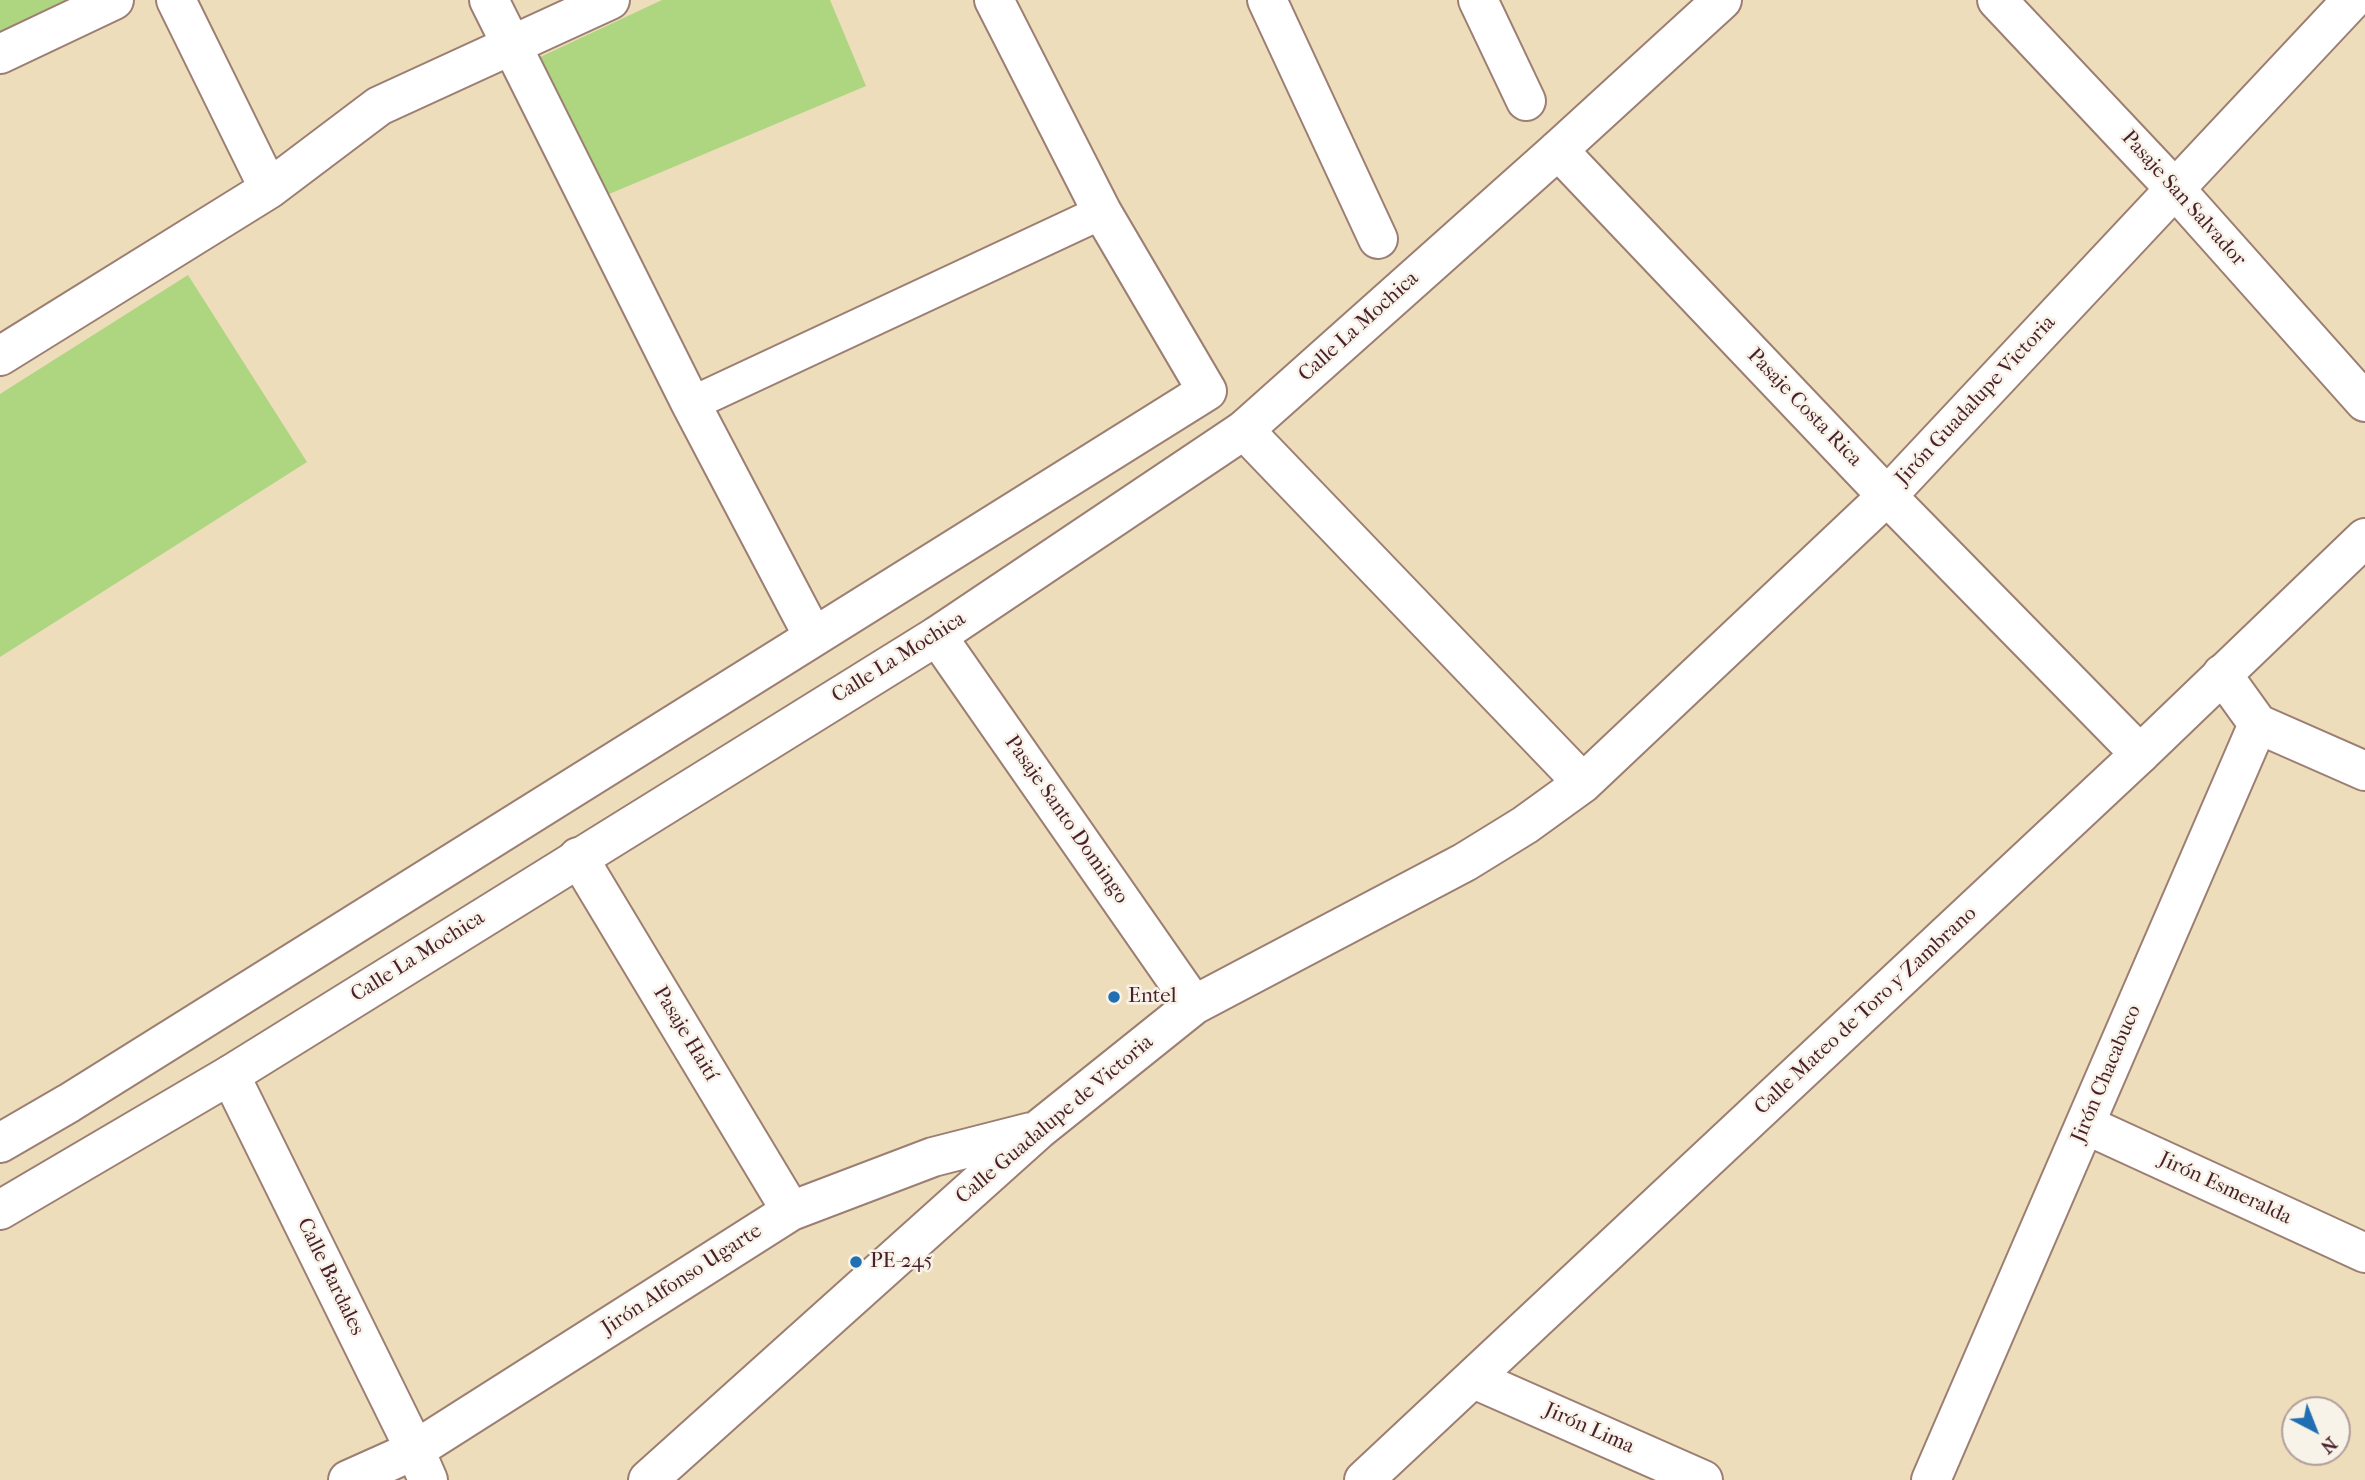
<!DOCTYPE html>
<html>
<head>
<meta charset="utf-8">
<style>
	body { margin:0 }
	#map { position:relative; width:2365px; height:1480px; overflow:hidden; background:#edb; font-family:"IM FELL French Canon",serif }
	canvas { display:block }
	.north { position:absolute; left:2281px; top:1396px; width:70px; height:70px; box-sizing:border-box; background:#f7f3e8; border:2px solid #b29e9c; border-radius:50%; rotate:138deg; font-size:19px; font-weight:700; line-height:28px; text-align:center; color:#4a1f2b }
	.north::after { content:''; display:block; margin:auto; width:24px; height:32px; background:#1f6fb2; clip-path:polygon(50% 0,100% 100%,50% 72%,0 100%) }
</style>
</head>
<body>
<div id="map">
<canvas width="2365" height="1480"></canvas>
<div class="north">N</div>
</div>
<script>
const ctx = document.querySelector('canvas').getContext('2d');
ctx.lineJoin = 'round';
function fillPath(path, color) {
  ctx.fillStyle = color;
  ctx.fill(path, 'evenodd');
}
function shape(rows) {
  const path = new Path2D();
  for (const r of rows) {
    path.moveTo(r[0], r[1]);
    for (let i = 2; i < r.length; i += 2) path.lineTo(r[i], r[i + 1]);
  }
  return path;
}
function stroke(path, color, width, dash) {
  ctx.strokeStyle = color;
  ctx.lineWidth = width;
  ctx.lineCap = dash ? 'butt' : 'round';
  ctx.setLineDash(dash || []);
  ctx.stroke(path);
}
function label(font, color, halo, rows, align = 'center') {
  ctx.font = font + ' "IM FELL French Canon",serif';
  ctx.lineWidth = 5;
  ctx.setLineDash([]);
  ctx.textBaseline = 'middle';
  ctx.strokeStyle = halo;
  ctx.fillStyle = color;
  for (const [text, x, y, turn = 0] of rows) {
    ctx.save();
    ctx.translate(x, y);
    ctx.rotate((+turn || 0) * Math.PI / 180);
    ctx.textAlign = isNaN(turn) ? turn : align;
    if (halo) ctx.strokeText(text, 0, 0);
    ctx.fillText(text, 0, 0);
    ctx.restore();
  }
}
fillPath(shape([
	[0,0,76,0,0,36],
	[662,0,830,0,866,86,602,197,538,58],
	[188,275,307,462,0,657,0,394]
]), '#aed580');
const pedestrian = shape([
	[691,404,1102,212]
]);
const minor = shape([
	[176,0,269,189],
	[489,0,691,404,813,636],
	[1267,0,1378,239],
	[1478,0,1526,101],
	[1997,0,2175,189,2365,402],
	[0,54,114,0],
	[1558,150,1887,496,2140,754],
	[0,356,269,189,379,106,610,0],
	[1244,430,1583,783],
	[937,636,1194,1005],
	[2222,674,2258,724],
	[2258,724,2365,771],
	[578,857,791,1211],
	[230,1075,415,1450,428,1480],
	[2086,1125,2365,1253],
	[0,1143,69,1103,1207,391,1102,212,994,0],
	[1474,1379,1703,1480],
	[348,1480,415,1450,791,1211,933,1157,1031,1132],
	[648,1480,1038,1130,1194,1005,1465,862,1525,825,1583,783,1887,496,2352,0],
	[1931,1480,2258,724]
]);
const tertiary = shape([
	[0,1210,230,1075,937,636,1244,430,1558,150,1722,0],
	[1364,1480,2140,754,2365,538]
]);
stroke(pedestrian, '#9c7e73', 37);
stroke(minor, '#9c7e73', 42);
stroke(tertiary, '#9c7e73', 42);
stroke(pedestrian, '#fff', 33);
stroke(minor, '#fff', 38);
stroke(tertiary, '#fff', 38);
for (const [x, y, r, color] of [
	[1114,997,7,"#1f6fb2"],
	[856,1262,7,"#1f6fb2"]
]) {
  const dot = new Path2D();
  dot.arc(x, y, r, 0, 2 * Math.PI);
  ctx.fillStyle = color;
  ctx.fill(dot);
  stroke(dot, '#f7f3e8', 2.5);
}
label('21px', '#4a1f2b', '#f7f3e8', [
	["Pasaje San Salvador",2183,199,48],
	["Calle La Mochica",1359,327,-42],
	["Jirón Guadalupe Victoria",1976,401,-47],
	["Pasaje Costa Rica",1804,408,46],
	["Calle La Mochica",899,658,-32],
	["Pasaje Santo Domingo",1066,820,55],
	["Calle La Mochica",418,957,-32],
	["Calle Mateo de Toro y Zambrano",1866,1011,-43],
	["Pasaje Haití",685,1034,59],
	["Jirón Chacabuco",2107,1074,-67],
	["Calle Guadalupe de Victoria",1055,1120,-40],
	["Jirón Esmeralda",2225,1189,25],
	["Calle Bardales",330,1277,64],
	["Jirón Alfonso Ugarte",682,1280,-33],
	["Jirón Lima",1589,1429,24]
]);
label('21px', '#4a1f2b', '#f7f3e8', [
	["Entel",1128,997],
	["PE-245",870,1262]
], 'left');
</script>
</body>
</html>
